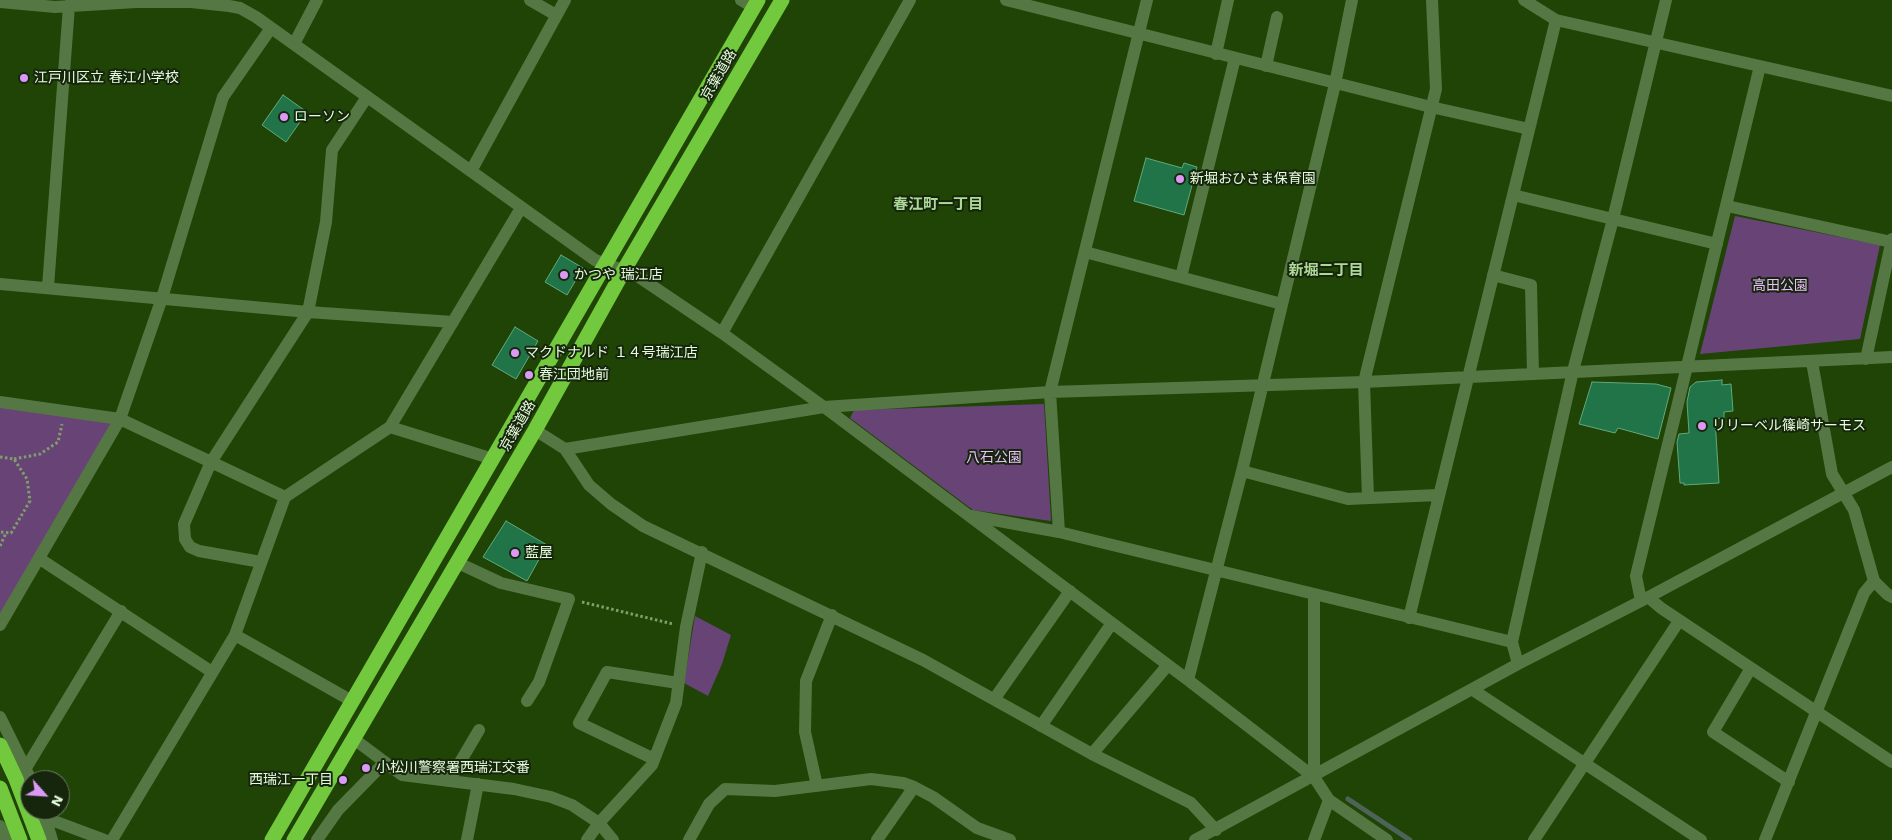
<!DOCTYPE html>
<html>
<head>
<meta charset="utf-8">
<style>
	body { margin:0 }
	#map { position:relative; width:1892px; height:840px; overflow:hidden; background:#1f4405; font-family:"Work Sans",sans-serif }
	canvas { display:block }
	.north { position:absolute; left:20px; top:770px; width:50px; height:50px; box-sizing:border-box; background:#16260d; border:1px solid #697c5f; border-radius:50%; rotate:116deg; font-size:14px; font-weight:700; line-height:20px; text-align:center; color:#e5fcdb }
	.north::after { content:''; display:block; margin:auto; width:18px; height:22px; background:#db99f5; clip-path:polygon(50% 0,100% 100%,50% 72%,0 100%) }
</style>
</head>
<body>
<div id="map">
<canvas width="1892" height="840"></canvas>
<div class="north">N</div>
</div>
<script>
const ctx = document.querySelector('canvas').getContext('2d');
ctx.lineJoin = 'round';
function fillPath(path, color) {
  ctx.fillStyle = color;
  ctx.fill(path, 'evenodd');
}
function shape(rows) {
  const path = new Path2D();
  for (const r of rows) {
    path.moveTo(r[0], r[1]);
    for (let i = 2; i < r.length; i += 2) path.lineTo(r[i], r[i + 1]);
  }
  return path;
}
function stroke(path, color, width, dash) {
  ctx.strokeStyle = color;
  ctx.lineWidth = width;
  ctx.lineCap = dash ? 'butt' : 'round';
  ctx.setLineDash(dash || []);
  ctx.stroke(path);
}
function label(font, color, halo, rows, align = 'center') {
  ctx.font = font + ' "Work Sans","Noto Sans JP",sans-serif';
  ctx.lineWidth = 4;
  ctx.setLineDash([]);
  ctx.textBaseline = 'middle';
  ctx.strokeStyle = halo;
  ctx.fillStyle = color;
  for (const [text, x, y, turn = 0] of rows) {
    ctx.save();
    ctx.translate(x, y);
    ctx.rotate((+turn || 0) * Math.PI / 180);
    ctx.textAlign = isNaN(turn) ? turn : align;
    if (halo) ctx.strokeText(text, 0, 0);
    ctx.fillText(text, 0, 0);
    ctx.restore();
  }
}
fillPath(shape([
	[1735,216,1880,245,1860,339,1700,354],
	[1044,404,1051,521,973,510,850,418,854,410],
	[0,405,114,422,0,617],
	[695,616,731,635,722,664,708,696,684,683]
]), '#674475');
stroke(shape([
	[1348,799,1410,840]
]), '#4d6359', 5);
const building = shape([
	[283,95,307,112,286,142,262,125,283,95],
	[1146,158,1182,168,1184,163,1197,167,1184,215,1134,201,1146,158],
	[561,255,583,268,567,295,545,282,561,255],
	[515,327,538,341,516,379,492,365,515,327],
	[1722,380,1722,385,1731,384,1733,411,1724,412,1724,418,1715,419,1719,483,1684,485,1684,483,1680,483,1677,442,1679,434,1689,433,1687,402,1690,387,1696,382,1722,380],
	[1592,382,1656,384,1671,388,1658,439,1618,428,1615,433,1579,424,1592,382],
	[506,521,547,545,527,581,483,557,506,521]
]);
fillPath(building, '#217448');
stroke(building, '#61a97d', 1);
stroke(shape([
	[0,457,14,459,27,479,30,501,11,533,0,532],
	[14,459,40,454,58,442,62,424],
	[0,546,6,533],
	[582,602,673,624]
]), '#809e6d', 3, [2.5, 2.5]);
stroke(shape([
	[530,0,556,15],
	[741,0,754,8],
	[1006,0,1431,107,1529,129],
	[1524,0,1556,20,1892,96],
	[0,2,55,7,136,2,191,2,229,6,240,8,256,17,595,260,636,275,722,333,824,407,1188,680,1314,777,1329,800,1387,840],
	[294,44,317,0],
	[1216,54,1228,0],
	[1266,66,1277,17],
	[471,171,565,0],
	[1513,195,1717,244],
	[1727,206,1891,242],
	[1085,252,1282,304],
	[1493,275,1531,285,1533,374],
	[1181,277,1235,58],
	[0,284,308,312,453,322],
	[48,287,69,6,72,0],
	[722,333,910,0],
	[1866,359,1892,239],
	[1812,362,1832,474,1854,510,1874,581,1887,594,1892,597],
	[0,402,120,419,285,497,390,427,521,208],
	[390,427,493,459],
	[535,430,565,449,824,407,1050,392,1364,382,1892,357],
	[565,449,589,485,611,504,643,526,923,660,1092,754,1191,803,1216,830],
	[1242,471,1348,499,1438,495],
	[1368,498,1364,382,1436,89,1432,0],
	[972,516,1059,532,1512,642],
	[1059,532,1050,392,1147,0],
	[40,559,212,672],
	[261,562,199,551,190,547,185,539,184,524,211,462,308,312,326,222,332,150,367,97],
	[456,562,501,583,569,599,539,682,527,701],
	[1648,597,1661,608,1892,762],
	[1641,601,1636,576,1760,66],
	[1409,618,1556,20],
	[0,625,120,419,162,298,223,97,271,28],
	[235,635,352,701],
	[1518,664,1512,642,1573,371,1613,219,1666,0],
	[1751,668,1713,732,1789,782],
	[1188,680,1242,471,1335,84,1352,0],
	[1473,690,1701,840],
	[995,698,1070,591],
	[0,717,31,780],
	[1041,726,1112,623],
	[354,739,402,775,514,789,551,797,572,805,599,823,613,840],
	[1092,754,1168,665],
	[654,759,579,723,607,672,678,683],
	[26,768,121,611],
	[1314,777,1314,595],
	[449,781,479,730],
	[817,786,805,732,806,681,832,615],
	[43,810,52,840],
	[46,818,105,840],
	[0,826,6,840],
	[112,840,235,635,285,497],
	[317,840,338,810,385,762],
	[467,840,478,784],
	[587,840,599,823,652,765,676,703,686,627,702,552],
	[689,840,709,804,725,789,775,791,871,779,903,783,914,787,933,797,977,828,1010,840],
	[877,840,914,787],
	[1195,840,1518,664,1641,601,1892,467],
	[1314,840,1329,800],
	[1534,840,1679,621],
	[1765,840,1864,593,1874,581]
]), '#557743', 12);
stroke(shape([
	[0,745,16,779,39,840],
	[0,788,20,840],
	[272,840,758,0],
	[294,840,535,430,624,270,782,0]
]), '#73c93d', 15);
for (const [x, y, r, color] of [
	[24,78,5,"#db99f5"],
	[284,117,5,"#db99f5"],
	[1180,179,5,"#db99f5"],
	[564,275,5,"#db99f5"],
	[515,353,5,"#db99f5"],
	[529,375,5,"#db99f5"],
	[1702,426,5,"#db99f5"],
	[515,553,5,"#db99f5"],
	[366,768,5,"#db99f5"],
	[343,780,5,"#db99f5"]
]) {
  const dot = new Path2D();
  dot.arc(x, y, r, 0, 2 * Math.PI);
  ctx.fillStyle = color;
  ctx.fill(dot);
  stroke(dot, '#16260d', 2);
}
label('14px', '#e5fcdb', '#16260d', [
	["京葉道路",719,75,-60],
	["京葉道路",518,426,-60]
]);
label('14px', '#e5fcdb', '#16260d', [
	["江戸川区立 春江小学校",34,78],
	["ローソン",294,117],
	["新堀おひさま保育園",1190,179],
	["かつや 瑞江店",574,275],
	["マクドナルド １４号瑞江店",525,353],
	["春江団地前",539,375],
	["リリーベル篠崎サーモス",1712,426],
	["藍屋",525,553],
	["小松川警察署西瑞江交番",376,768],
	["西瑞江一丁目",333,780,"right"]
], 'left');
label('14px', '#ebbffe', '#16260d', [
	["高田公園",1780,286],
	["八石公園",994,458]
]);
label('bold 15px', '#add898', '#16260d', [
	["春江町一丁目",938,205],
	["新堀二丁目",1326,271]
]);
</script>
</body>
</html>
